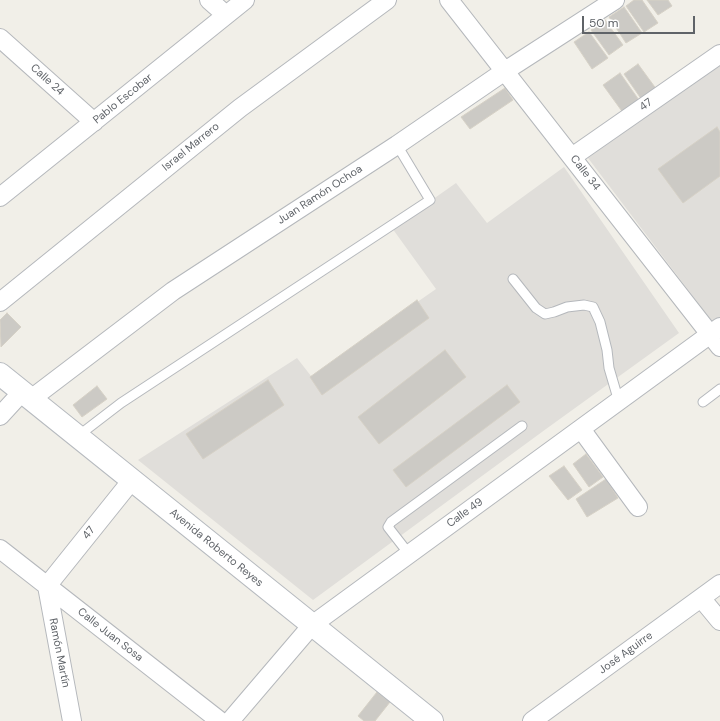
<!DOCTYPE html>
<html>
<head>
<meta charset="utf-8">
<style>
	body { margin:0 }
	#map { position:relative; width:720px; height:721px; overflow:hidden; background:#f1efe8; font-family:"DM Sans",sans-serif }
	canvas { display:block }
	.scale { position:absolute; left:582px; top:16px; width:113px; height:18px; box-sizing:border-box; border:2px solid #5f6368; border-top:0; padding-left:5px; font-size:12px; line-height:14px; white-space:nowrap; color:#5f6368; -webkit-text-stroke:3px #fff; paint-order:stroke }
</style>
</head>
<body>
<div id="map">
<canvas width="720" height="721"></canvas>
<div class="scale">50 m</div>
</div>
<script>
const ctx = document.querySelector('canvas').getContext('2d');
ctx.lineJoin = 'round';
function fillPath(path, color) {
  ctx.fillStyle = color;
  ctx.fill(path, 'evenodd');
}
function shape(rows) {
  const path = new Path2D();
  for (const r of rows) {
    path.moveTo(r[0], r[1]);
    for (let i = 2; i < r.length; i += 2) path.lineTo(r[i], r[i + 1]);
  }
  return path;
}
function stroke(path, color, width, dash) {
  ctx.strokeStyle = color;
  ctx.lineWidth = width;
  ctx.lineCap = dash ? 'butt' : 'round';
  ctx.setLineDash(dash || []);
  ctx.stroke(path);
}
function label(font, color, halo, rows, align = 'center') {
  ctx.font = font + ' "DM Sans",sans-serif';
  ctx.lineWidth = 3;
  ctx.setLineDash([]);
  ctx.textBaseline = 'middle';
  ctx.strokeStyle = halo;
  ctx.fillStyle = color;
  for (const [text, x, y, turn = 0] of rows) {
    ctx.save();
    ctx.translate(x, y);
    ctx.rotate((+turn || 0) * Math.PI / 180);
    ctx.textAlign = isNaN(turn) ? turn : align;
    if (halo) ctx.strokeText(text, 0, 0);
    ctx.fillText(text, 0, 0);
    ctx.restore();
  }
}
fillPath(shape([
	[720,66,720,318,714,324,588,158],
	[564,167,679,333,546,429,313,600,138,460,297,358,311,376,436,289,392,228,456,183,487,223]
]), '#e0deda');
const building = shape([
	[634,0,642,0,658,23,644,32,626,6,634,0],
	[647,0,668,0,672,6,658,15,647,0],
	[624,7,642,33,626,43,609,17,624,7],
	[605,20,623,45,609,55,591,30,605,20],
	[589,32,608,58,592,69,574,42,589,32],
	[638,64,657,90,642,100,624,74,638,64],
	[620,73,641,103,624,114,603,85,620,73],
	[505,88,513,100,470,129,461,117,505,88],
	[717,127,720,132,720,176,683,203,658,169,717,127],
	[417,300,429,318,322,395,310,377,417,300],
	[7,313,21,327,1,347,0,320,7,313],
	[445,350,466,377,379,444,358,417,445,350],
	[268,380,284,405,203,459,186,434,268,380],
	[507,385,520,402,406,487,393,470,507,385],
	[97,386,107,399,82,417,73,405,97,386],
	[586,454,603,477,589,487,573,464,586,454],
	[564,466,582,490,568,500,549,476,564,466],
	[606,479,618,498,587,517,576,499,606,479],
	[377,692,390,702,375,721,364,721,358,716,377,692]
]);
fillPath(building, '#cccac5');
stroke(building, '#d6d1c6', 1);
const lane = shape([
	[513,279,536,308,545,314,554,312,567,307,584,305,593,307,600,322,607,350,609,368,619,402],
	[703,402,720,389],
	[78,436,121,403,430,200,397,145],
	[409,554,388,527,391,522,522,426]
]);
const street = shape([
	[209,0,226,15],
	[449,0,720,347],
	[0,38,94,122],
	[572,157,720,54],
	[0,197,245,0],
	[0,302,240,108,387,0],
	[31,399,173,291,397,145,505,71,615,0],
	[0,416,22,392],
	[581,429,638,507],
	[0,549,220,721],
	[701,598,720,621],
	[72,721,47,586,132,480],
	[230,721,312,625,720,327],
	[532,721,720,584]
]);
const secondary = shape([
	[0,374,432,721]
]);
stroke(lane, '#b5b8bc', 11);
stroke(street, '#b5b8bc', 20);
stroke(secondary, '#b6babf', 24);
stroke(lane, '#fff', 9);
stroke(street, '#fff', 18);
stroke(secondary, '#fff', 22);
label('11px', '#5f6368', '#fff', [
	["Calle 24",47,80,42],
	["Pablo Escobar",123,99,-39],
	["47",646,105,-35],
	["Israel Marrero",191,147,-39],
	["Calle 34",585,173,52],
	["Juan Ramón Ochoa",320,195,-33],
	["Calle 49",465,513,-36],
	["47",89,533,-51],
	["Avenida Roberto Reyes",216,548,39],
	["Calle Juan Sosa",110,635,38],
	["Ramón Martín",59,653,79],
	["José Aguirre",626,653,-36]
]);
</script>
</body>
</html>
